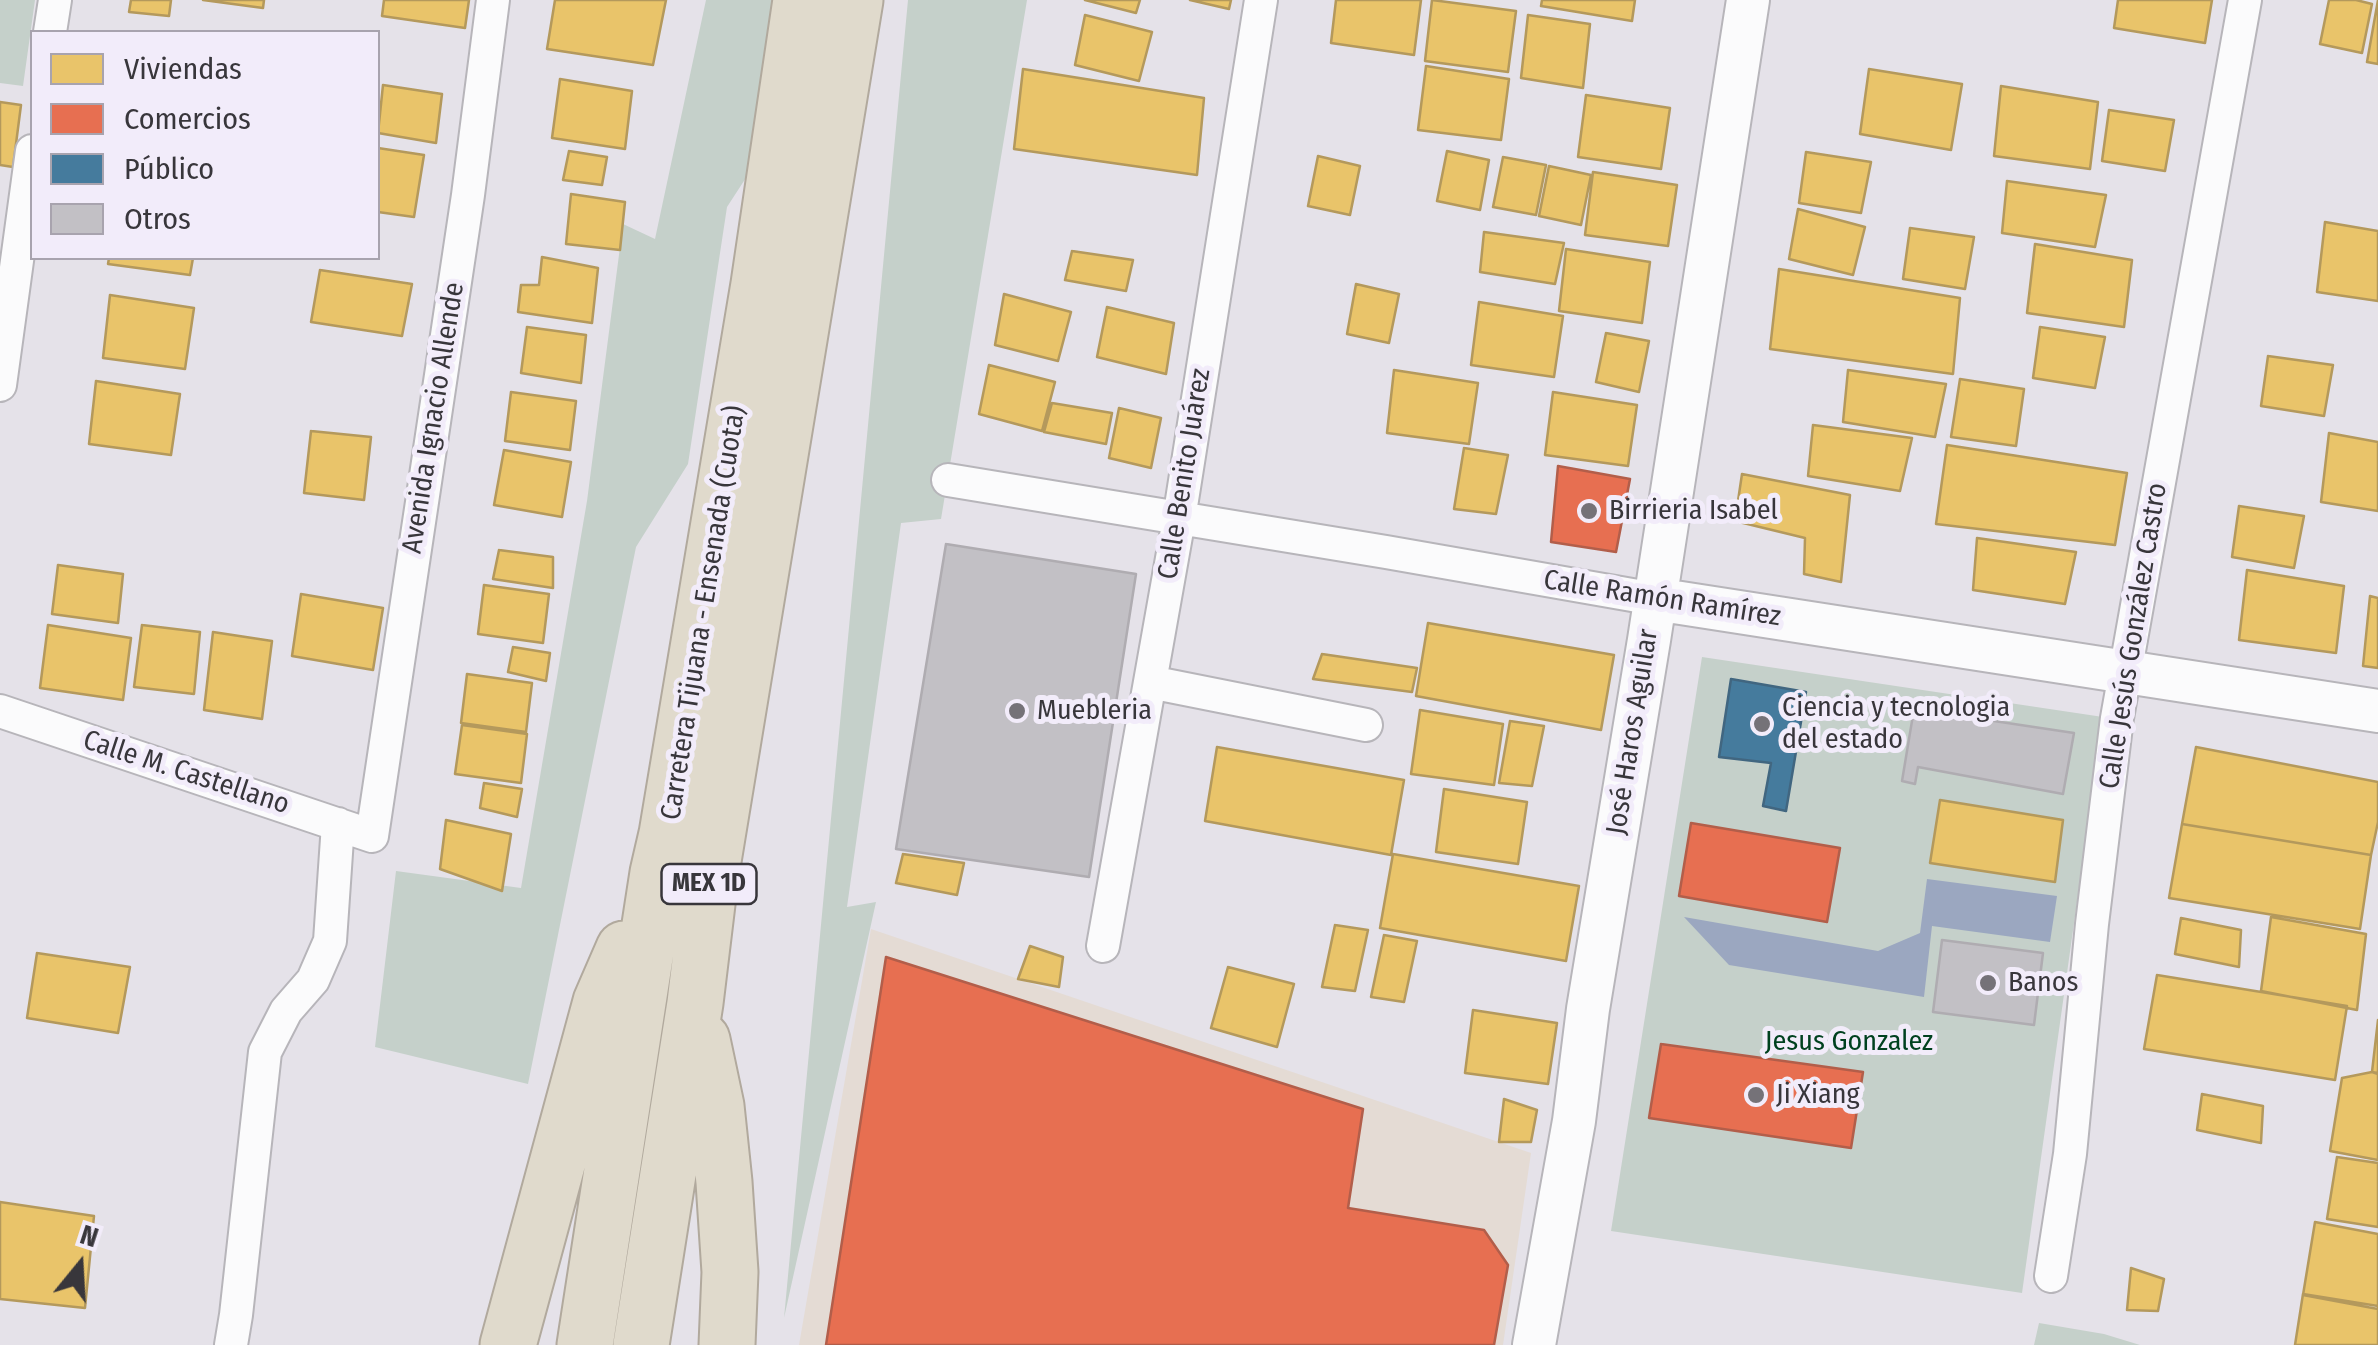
<!DOCTYPE html>
<html>
<head>
<meta charset="utf-8">
<style>
	body { margin:0 }
	#map { position:relative; width:2378px; height:1345px; overflow:hidden; background:#e5e2e9; font-family:"Fira Sans Condensed",sans-serif }
	canvas { display:block }
	.legend { position:absolute; left:30px; top:30px; width:350px; height:230px; box-sizing:border-box; background:#f2ecfa; border:2px solid #a8a3ae; margin:0; padding:12px 18px; list-style:none; font-size:30px; color:#38363b }
	.legend li { display:flex; align-items:center; gap:20px; height:50px }
	.legend b { width:50px; border:2px solid #a8a3ae }
	.north { position:absolute; left:30px; top:1215px; width:100px; height:100px; -webkit-text-stroke:8px #f2ecfa; paint-order:stroke; rotate:18deg; font-size:28px; font-weight:700; line-height:40px; text-align:center; color:#38363b }
	.north::after { content:''; display:block; margin:auto; width:35px; height:45px; background:#38363b; clip-path:polygon(50% 0,100% 100%,50% 72%,0 100%) }
</style>
</head>
<body>
<div id="map">
<canvas width="2378" height="1345"></canvas>
<ul class="legend">
<li><b style="height:28px;background:#e9c46a"></b>Viviendas</li>
<li><b style="height:28px;background:#e76f51"></b>Comercios</li>
<li><b style="height:28px;background:#457b9d"></b>Público</li>
<li><b style="height:28px;background:#c2c0c5"></b>Otros</li>
</ul>
<div class="north">N</div>
</div>
<script>
const ctx = document.querySelector('canvas').getContext('2d');
ctx.lineJoin = 'round';
function fillPath(path, color) {
  ctx.fillStyle = color;
  ctx.fill(path, 'evenodd');
}
function shape(rows) {
  const path = new Path2D();
  for (const r of rows) {
    path.moveTo(r[0], r[1]);
    for (let i = 2; i < r.length; i += 2) path.lineTo(r[i], r[i + 1]);
  }
  return path;
}
function stroke(path, color, width, dash) {
  ctx.strokeStyle = color;
  ctx.lineWidth = width;
  ctx.lineCap = dash ? 'butt' : 'round';
  ctx.setLineDash(dash || []);
  ctx.stroke(path);
}
function label(font, color, halo, rows, align = 'center') {
  ctx.font = font + ' "Fira Sans Condensed",sans-serif';
  ctx.lineWidth = 10;
  ctx.setLineDash([]);
  ctx.textBaseline = 'middle';
  ctx.strokeStyle = halo;
  ctx.fillStyle = color;
  for (const [text, x, y, turn = 0] of rows) {
    ctx.save();
    ctx.translate(x, y);
    ctx.rotate((+turn || 0) * Math.PI / 180);
    ctx.textAlign = isNaN(turn) ? turn : align;
    if (halo) ctx.strokeText(text, 0, 0);
    ctx.fillText(text, 0, 0);
    ctx.restore();
  }
}
fillPath(shape([
	[871,929,1531,1153,1503,1345,799,1345]
]), '#e4dbd4');
fillPath(shape([
	[0,0,35,0,23,86,0,83],
	[706,0,775,0,753,167,727,207,688,464,636,547,528,1084,375,1047,396,871,521,888,587,501,623,224,655,239],
	[908,0,1027,0,941,519,901,523,847,907,876,902,784,1318],
	[1702,657,2103,717,2022,1293,1611,1231],
	[2039,1323,2104,1334,2140,1345,2034,1345]
]), '#c5d0ca');
fillPath(shape([
	[1927,879,2057,896,2050,942,1932,926,1924,997,1729,965,1684,917,1878,951,1920,933]
]), '#9ba7c0');
const homes = shape([
	[131,0,171,0,169,16,129,12,131,0],
	[203,0,264,0,263,8,203,0],
	[384,0,469,0,465,28,382,16,384,0],
	[555,0,666,0,653,65,547,49,555,0],
	[1085,0,1140,0,1136,13,1085,0],
	[1190,0,1231,0,1229,9,1190,0],
	[1336,0,1421,0,1414,55,1331,43,1336,0],
	[1432,0,1516,11,1508,72,1425,61,1432,0],
	[1542,0,1635,0,1632,21,1541,6,1542,0],
	[2118,0,2212,0,2205,43,2114,28,2118,0],
	[2329,0,2356,0,2372,4,2362,53,2320,44,2329,0],
	[2378,0,2378,64,2367,62,2378,0],
	[1085,15,1152,32,1139,81,1075,65,1085,15],
	[1528,15,1590,24,1583,88,1521,78,1528,15],
	[1426,66,1509,79,1501,140,1418,130,1426,66],
	[1023,69,1204,98,1197,175,1014,149,1023,69],
	[1869,69,1962,84,1951,150,1860,134,1869,69],
	[560,79,632,91,625,149,552,138,560,79],
	[383,85,442,94,436,143,378,133,383,85],
	[2001,86,2098,102,2090,169,1994,156,2001,86],
	[1586,95,1670,108,1661,169,1578,157,1586,95],
	[0,102,21,105,13,167,0,165,0,102],
	[2109,110,2174,120,2165,171,2102,161,2109,110],
	[378,148,424,155,414,217,378,212,378,148],
	[569,151,607,157,602,185,563,180,569,151],
	[1447,151,1489,160,1480,210,1437,201,1447,151],
	[1806,152,1871,162,1861,213,1799,203,1806,152],
	[1318,156,1360,166,1350,215,1308,206,1318,156],
	[1503,157,1546,165,1536,215,1493,207,1503,157],
	[1549,166,1591,175,1581,225,1539,216,1549,166],
	[1593,172,1677,185,1668,246,1585,235,1593,172],
	[2007,181,2106,195,2095,247,2002,233,2007,181],
	[571,194,625,202,620,250,566,244,571,194],
	[1798,209,1865,227,1853,275,1789,259,1798,209],
	[2325,222,2378,231,2378,301,2317,292,2325,222],
	[1910,228,1974,237,1965,289,1903,279,1910,228],
	[1484,232,1564,243,1555,284,1480,272,1484,232],
	[2035,244,2132,260,2124,327,2027,313,2035,244],
	[1566,249,1650,262,1642,323,1559,311,1566,249],
	[1072,251,1133,260,1126,291,1065,280,1072,251],
	[542,257,598,268,592,323,518,312,521,285,539,285,542,257],
	[109,258,193,258,190,275,108,264,109,258],
	[1779,269,1960,298,1953,374,1770,349,1779,269],
	[320,270,412,284,402,336,311,322,320,270],
	[1356,284,1399,294,1389,343,1347,334,1356,284],
	[1004,294,1071,312,1058,361,995,345,1004,294],
	[110,295,194,308,185,369,103,358,110,295],
	[1479,302,1563,316,1554,377,1471,365,1479,302],
	[1107,307,1174,323,1166,374,1097,357,1107,307],
	[527,327,586,335,581,383,521,373,527,327],
	[2040,327,2105,337,2095,388,2033,378,2040,327],
	[1606,333,1649,341,1639,392,1596,382,1606,333],
	[2268,356,2333,365,2324,416,2261,406,2268,356],
	[989,365,1055,382,1042,431,979,414,989,365],
	[1394,370,1478,383,1469,444,1387,433,1394,370],
	[1848,370,1946,384,1935,437,1843,422,1848,370],
	[1960,379,2024,389,2016,446,1951,437,1960,379],
	[96,381,180,394,171,455,89,444,96,381],
	[511,392,576,401,570,450,505,441,511,392],
	[1553,392,1637,405,1628,466,1545,455,1553,392],
	[1052,403,1112,413,1106,444,1044,432,1052,403],
	[1119,408,1161,418,1151,468,1109,458,1119,408],
	[1813,425,1912,438,1900,491,1808,476,1813,425],
	[311,431,371,437,364,500,304,493,311,431],
	[2329,433,2378,442,2378,511,2321,502,2329,433],
	[1947,445,2127,473,2115,545,1936,524,1947,445],
	[1464,448,1508,455,1496,514,1454,509,1464,448],
	[504,450,571,462,562,517,494,505,504,450],
	[1742,474,1850,495,1841,582,1804,574,1805,538,1735,521,1742,474],
	[2239,506,2304,516,2294,568,2232,557,2239,506],
	[1977,538,2076,552,2065,604,1973,590,1977,538],
	[499,550,553,557,553,588,493,579,499,550],
	[58,565,123,574,118,623,52,614,58,565],
	[2247,570,2344,586,2336,653,2239,640,2247,570],
	[484,585,549,594,543,643,478,634,484,585],
	[301,594,383,608,373,670,292,656,301,594],
	[2370,596,2378,598,2378,668,2363,666,2370,596],
	[1428,623,1614,655,1601,730,1416,696,1428,623],
	[48,625,131,638,123,700,40,688,48,625],
	[142,625,200,632,194,694,134,687,142,625],
	[213,632,272,641,262,719,204,710,213,632],
	[513,647,550,653,546,681,508,672,513,647],
	[1322,654,1417,668,1412,692,1313,679,1322,654],
	[467,674,532,683,526,732,461,723,467,674],
	[1420,710,1503,724,1494,785,1411,774,1420,710],
	[1510,721,1544,726,1532,786,1499,783,1510,721],
	[462,725,527,734,521,783,455,774,462,725],
	[1217,747,1404,780,1391,855,1205,821,1217,747],
	[2196,747,2378,782,2378,822,2371,855,2182,824,2196,747],
	[484,783,522,789,517,817,480,808,484,783],
	[1444,789,1527,802,1518,864,1436,852,1444,789],
	[1940,800,2063,820,2055,882,1930,863,1940,800],
	[446,820,511,834,502,891,440,869,446,820],
	[2182,824,2371,855,2360,929,2169,898,2182,824],
	[903,854,964,863,957,895,896,883,903,854],
	[1393,854,1579,886,1566,961,1380,928,1393,854],
	[2271,917,2366,934,2357,1010,2261,991,2271,917],
	[2181,918,2241,930,2239,967,2175,954,2181,918],
	[1335,925,1368,930,1355,991,1322,987,1335,925],
	[1384,935,1417,941,1404,1002,1371,997,1384,935],
	[1030,946,1063,957,1059,987,1018,979,1030,946],
	[37,953,130,967,118,1033,27,1018,37,953],
	[1228,967,1294,984,1277,1047,1211,1028,1228,967],
	[2157,975,2347,1006,2335,1080,2144,1049,2157,975],
	[1473,1010,1557,1023,1548,1084,1465,1073,1473,1010],
	[2378,1020,2378,1073,2372,1072,2378,1020],
	[2372,1072,2378,1074,2378,1160,2330,1151,2342,1078,2372,1072],
	[2202,1094,2263,1106,2261,1143,2197,1130,2202,1094],
	[1504,1099,1537,1110,1531,1142,1499,1142,1504,1099],
	[2337,1157,2378,1163,2378,1227,2327,1219,2337,1157],
	[0,1202,94,1216,85,1308,0,1299,0,1202],
	[2315,1222,2378,1234,2378,1309,2303,1295,2315,1222],
	[2131,1268,2164,1279,2158,1311,2127,1310,2131,1268],
	[2303,1294,2378,1306,2378,1345,2295,1345,2303,1294]
]);
fillPath(homes, '#e9c46a');
stroke(homes, '#b4995c', 2.5);
const shops = shape([
	[1558,466,1630,479,1616,552,1551,542,1558,466],
	[1691,823,1840,848,1827,922,1679,896,1691,823],
	[886,957,1363,1109,1348,1208,1484,1230,1508,1265,1494,1345,826,1345,886,957],
	[1661,1044,1863,1072,1851,1148,1649,1118,1661,1044]
]);
fillPath(shops, '#e76f51');
stroke(shops, '#b25e4a', 2.5);
const public = shape([
	[1731,679,1806,692,1786,811,1763,806,1771,763,1719,757,1731,679]
]);
fillPath(public, '#457b9d');
stroke(public, '#416680', 2.5);
const building = shape([
	[946,544,1136,574,1089,877,896,849,946,544],
	[1914,709,2074,733,2063,794,1918,767,1915,784,1902,781,1914,709],
	[1942,940,2043,953,2034,1025,1933,1012,1942,940]
]);
fillPath(building, '#c2c0c5');
stroke(building, '#afacb1', 2.5);
const minor = shape([
	[50,32,55,0],
	[0,385,32,151],
	[948,480,1386,552,1655,599],
	[1150,682,1366,725],
	[0,711,372,836,468,195,493,0],
	[1103,946,1179,519,1261,0],
	[2051,1276,2070,1154,2092,924,2117,718,2245,0],
	[231,1345,236,1315,265,1052,286,1011,313,980,330,941,338,824]
]);
const tertiary = shape([
	[1655,599,2378,711],
	[1534,1345,1574,1121,1588,1009,1649,640,1748,0]
]);
const motorway = shape([
	[702,1040,716,1106,724,1182,730,1272,727,1345],
	[508,1345,601,1002,624,949],
	[585,1345,658,873,667,834,759,284,801,0],
	[641,1345,695,1003,710,879,855,0]
]);
stroke(minor, '#b7b5ba', 36);
stroke(tertiary, '#b7b5ba', 46);
stroke(motorway, '#b1a99d', 59);
stroke(minor, '#fbfbfc', 32);
stroke(tertiary, '#fbfbfc', 42);
stroke(motorway, '#e0dacc', 55);
for (const [x, y, r, color] of [
	[1589,511,10,"#757278"],
	[1017,711,10,"#757278"],
	[1762,724,10,"#757278"],
	[1988,983,10,"#757278"],
	[1756,1095,10,"#757278"]
]) {
  const dot = new Path2D();
  dot.arc(x, y, r, 0, 2 * Math.PI);
  ctx.fillStyle = color;
  ctx.fill(dot);
  stroke(dot, '#f2ecfa', 4);
}
for (const [x, y, w] of [
	[709,884,95]
]) {
  const box = new Path2D();
  box.roundRect(x - w / 2, y - 20, w, 40, 8);
  ctx.fillStyle = '#f2ecfa';
  ctx.fill(box);
  stroke(box, '#38363b', 2.5);
}
label('bold 25px', '#38363b', null, [
	["MEX 1D",709,884]
]);
label('28px', '#38363b', '#f2ecfa', [
	["Avenida Ignacio Allende",434,418,-81],
	["Calle Benito Juárez",1185,474,-81],
	["Calle Ramón Ramírez",1662,599,9],
	["Carretera Tijuana - Ensenada (Cuota)",704,613,-81],
	["Calle Jesús González Castro",2134,636,-81],
	["José Haros Aguilar",1633,732,-81],
	["Calle M. Castellano",186,773,18]
]);
label('28px', '#38363b', '#f2ecfa', [
	["Birrieria Isabel",1609,511],
	["Ciencia y tecnologia",1782,708],
	["del estado",1782,740],
	["Muebleria",1037,711],
	["Banos",2008,983],
	["Ji Xiang",1776,1095]
], 'left');
label('28px', '#00411f', '#f2ecfa', [
	["Jesus Gonzalez",1849,1042]
]);
</script>
</body>
</html>
